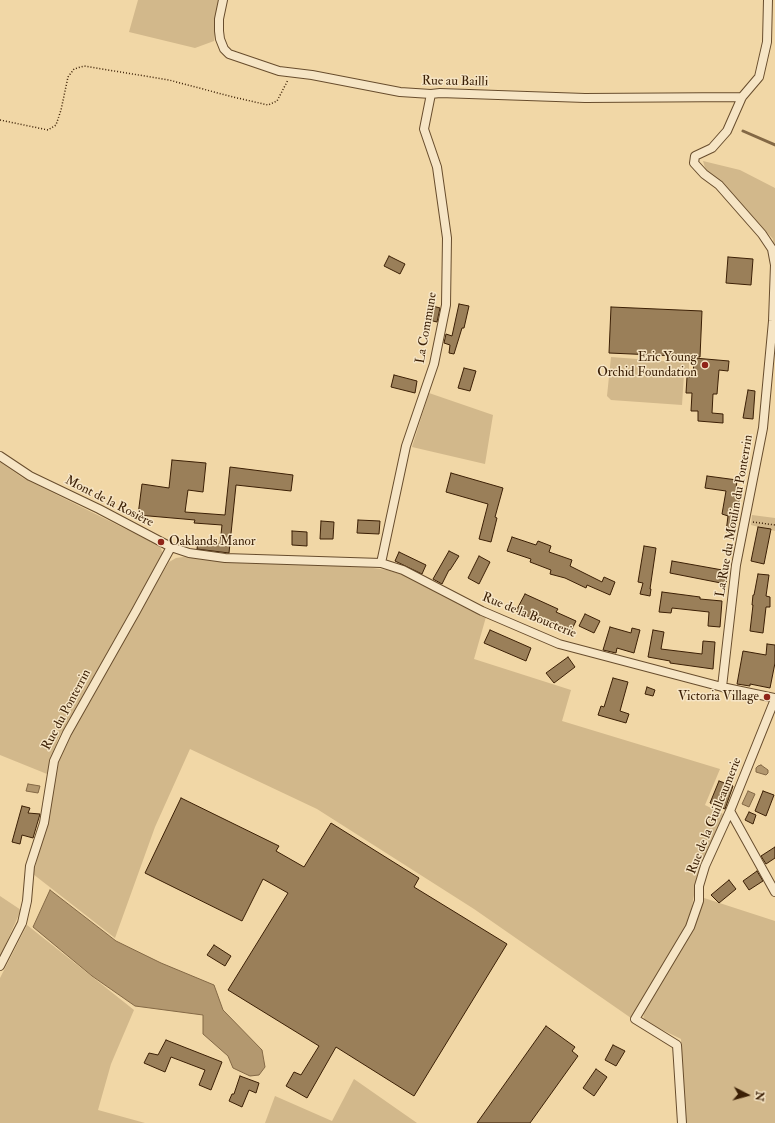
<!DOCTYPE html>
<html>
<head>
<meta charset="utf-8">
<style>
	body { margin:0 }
	#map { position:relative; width:775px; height:1123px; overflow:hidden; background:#f1d7a6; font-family:"IM FELL Double Pica",serif }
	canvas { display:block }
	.north { position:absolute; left:727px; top:1075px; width:40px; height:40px; -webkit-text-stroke:3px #f6e5c5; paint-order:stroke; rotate:96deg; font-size:11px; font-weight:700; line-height:16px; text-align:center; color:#3b1f05 }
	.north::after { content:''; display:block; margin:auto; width:14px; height:18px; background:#3b1f05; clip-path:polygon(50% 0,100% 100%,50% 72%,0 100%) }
</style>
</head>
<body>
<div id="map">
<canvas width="775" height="1123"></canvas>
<div class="north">N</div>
</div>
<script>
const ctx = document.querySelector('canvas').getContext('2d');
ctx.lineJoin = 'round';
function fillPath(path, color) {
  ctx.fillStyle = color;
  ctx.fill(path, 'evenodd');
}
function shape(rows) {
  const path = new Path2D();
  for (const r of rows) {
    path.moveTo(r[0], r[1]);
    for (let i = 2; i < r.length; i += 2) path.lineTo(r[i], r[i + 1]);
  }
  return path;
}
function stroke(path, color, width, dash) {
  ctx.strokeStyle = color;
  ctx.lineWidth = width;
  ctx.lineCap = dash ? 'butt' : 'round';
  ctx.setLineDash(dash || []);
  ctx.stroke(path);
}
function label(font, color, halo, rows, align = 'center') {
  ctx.font = font + ' "IM FELL Double Pica",serif';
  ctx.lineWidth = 3;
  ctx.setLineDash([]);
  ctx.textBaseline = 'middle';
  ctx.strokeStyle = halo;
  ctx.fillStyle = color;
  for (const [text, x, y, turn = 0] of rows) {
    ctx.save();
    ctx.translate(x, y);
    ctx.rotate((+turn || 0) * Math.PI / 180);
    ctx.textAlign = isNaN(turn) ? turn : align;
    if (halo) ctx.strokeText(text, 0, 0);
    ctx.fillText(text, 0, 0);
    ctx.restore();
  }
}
fillPath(shape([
	[138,0,220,0,214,41,195,48,129,32],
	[703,161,740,170,775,188,775,268,773,239,722,183,706,171],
	[611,357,689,363,689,373,684,374,682,405,611,400,607,396],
	[429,393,493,415,485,464,412,447],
	[0,462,23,478,160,546,163,554,58,739,47,774,0,755],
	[752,515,775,518,775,531,751,525],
	[183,557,239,563,359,566,387,570,411,577,486,617,474,659,571,690,562,721,720,769,705,805,725,815,698,873,690,917,685,930,631,1018,474,909,317,809,190,749,155,827,115,938,33,874,47,824,59,760,85,705,169,562,176,558],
	[0,896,21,910,0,957],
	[701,897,775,921,775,1123,685,1123,681,1039,644,1021,643,1011,678,955,701,909],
	[27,925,134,1010,111,1064,98,1110,145,1123,0,1123,0,978],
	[354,1079,417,1123,265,1123,275,1096,332,1121]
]), '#d2b88b');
const water = shape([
	[761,765,768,770,768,773,766,775,756,772,756,768,758,766,761,765],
	[28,784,40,786,38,793,26,791,28,784],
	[748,791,755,794,749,807,742,804,748,791],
	[50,890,116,941,161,963,214,985,223,1010,262,1050,265,1067,259,1075,250,1076,233,1068,228,1056,203,1034,203,1015,135,1006,92,976,33,927,50,890]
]);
fillPath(water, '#b3986f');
stroke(water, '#836845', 1);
stroke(shape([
	[743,131,775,145]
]), '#836845', 3);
const building = shape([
	[389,256,405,264,400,274,384,266,389,256],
	[728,257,753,259,751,285,726,283,728,257],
	[459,304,469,306,464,328,462,328,454,354,449,353,450,345,444,343,446,334,452,336,459,304],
	[429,305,440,308,437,322,425,319,429,305],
	[611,307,702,311,700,357,609,353,611,307],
	[694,358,729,361,728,371,719,370,717,394,713,394,712,413,723,414,723,423,698,421,698,411,691,411,692,393,686,393,687,377,693,377,694,358],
	[464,368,476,371,470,391,458,388,464,368],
	[394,375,417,381,415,393,391,387,394,375],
	[748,390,755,391,753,419,743,418,748,390],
	[172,460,206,463,203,492,188,490,185,512,225,515,230,467,293,475,291,491,236,485,229,553,197,549,198,541,220,544,222,525,194,523,195,520,138,515,142,484,169,488,172,460],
	[451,473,503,488,495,517,497,518,491,542,479,539,488,504,446,492,451,473],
	[707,476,737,480,736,490,741,490,734,533,726,532,728,516,722,514,726,491,705,488,707,476],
	[358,520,380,521,379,534,357,533,358,520],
	[321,521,334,522,333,539,320,539,321,521],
	[758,527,771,529,764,564,751,561,758,527],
	[292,531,307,532,307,546,292,545,292,531],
	[512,537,536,545,538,541,551,546,549,552,572,560,570,566,602,582,604,577,615,582,610,595,587,585,586,588,565,578,550,574,551,570,530,562,531,559,507,551,512,537],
	[644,546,656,548,650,589,651,589,650,596,640,594,643,583,638,582,644,546],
	[449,551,459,556,450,570,449,570,442,584,433,579,449,551],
	[399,552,426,565,422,574,395,561,399,552],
	[479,556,490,562,479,584,468,578,479,556],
	[672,561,728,571,726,584,670,573,672,561],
	[758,574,769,575,766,596,770,597,770,607,766,607,763,633,750,631,753,605,752,605,753,595,754,595,758,574],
	[662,592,700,597,700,599,722,601,720,627,708,626,709,612,672,608,671,613,659,612,662,592],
	[525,594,558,609,556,612,576,621,571,631,551,622,549,627,516,611,525,594],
	[585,614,600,621,594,633,579,626,585,614],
	[610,627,631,633,632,628,640,630,634,653,617,648,616,653,603,650,610,627],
	[490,630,531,648,526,661,484,643,490,630],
	[653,630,664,632,661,649,702,654,703,641,715,642,713,669,670,663,670,661,648,657,653,630],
	[767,644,775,645,775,663,770,688,750,684,750,686,737,684,743,651,766,655,767,644],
	[568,657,575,667,554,683,546,673,568,657],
	[613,678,628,682,620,711,629,714,626,723,598,715,601,706,604,707,613,678],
	[647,687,655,690,653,696,645,694,647,687],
	[719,781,733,786,725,809,710,803,719,781],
	[763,791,774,795,766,816,755,811,763,791],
	[181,798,279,846,276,851,304,867,331,823,419,878,414,887,507,944,414,1096,336,1047,307,1098,286,1086,294,1072,301,1075,319,1046,228,990,288,893,263,879,242,921,145,873,181,798],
	[22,806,30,808,28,813,40,814,33,838,22,835,20,844,12,842,22,806],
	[749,812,756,815,753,824,745,820,749,812],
	[775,847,775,858,766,864,761,856,775,847],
	[757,871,763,881,749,890,743,881,757,871],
	[729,880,736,889,719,903,711,895,729,880],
	[214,945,231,956,225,966,207,955,214,945],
	[546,1026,575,1047,572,1051,578,1056,530,1123,477,1123,546,1026],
	[166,1040,222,1062,211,1090,199,1085,205,1070,171,1057,165,1072,144,1063,149,1053,158,1055,166,1040],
	[613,1045,625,1051,616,1066,605,1060,613,1045],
	[596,1069,607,1077,594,1096,583,1088,596,1069],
	[240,1076,259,1083,256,1093,249,1090,242,1107,229,1101,232,1094,234,1094,240,1076]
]);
fillPath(building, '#9a7f59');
stroke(building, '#3b1f05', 1);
const minor = shape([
	[223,0,219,19,219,31,220,39,224,49,229,54,279,71,312,75,400,92,431,94,440,93,585,98,742,97],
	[0,456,30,476,99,509,171,547,189,553,225,558,381,563,403,570,482,611,559,644,722,687,775,698],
	[381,563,406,446,434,364,446,305,447,238,437,167,424,129,431,94],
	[722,687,736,565,763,428,773,321,775,265,772,249,762,234,719,185,704,174,694,163,695,156,712,148,727,131,742,97,759,77,767,42,768,0],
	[730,811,775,892],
	[0,966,22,923,27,901,30,866,44,823,54,761,67,733,136,611,171,547],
	[682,1123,677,1045,635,1019,690,927,699,901,699,886,705,866,730,811,775,699]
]);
stroke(minor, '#684d2d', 10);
stroke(shape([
	[0,120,48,130,56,125,61,110,68,77,74,69,84,66,169,80,233,97,268,105,277,101,288,80],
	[753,522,775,525]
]), '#3b1f05', 1.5, [1, 2]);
stroke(minor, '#f6e5c5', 8);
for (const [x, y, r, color] of [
	[705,365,4,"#8f2418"],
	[161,542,4,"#8f2418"],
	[767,697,4,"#8f2418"]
]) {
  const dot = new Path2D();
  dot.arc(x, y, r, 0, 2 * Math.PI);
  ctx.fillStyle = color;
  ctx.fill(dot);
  stroke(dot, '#f6e5c5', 1.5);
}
label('13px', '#3b1f05', '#f6e5c5', [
	["Rue au Bailli",455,82,1],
	["La Commune",427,328,-80],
	["Mont de la Rosière",109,502,27],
	["La Rue du Moulin du Ponterrin",735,516,-80],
	["Rue de la Boucterie",529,616,22],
	["Rue du Ponterrin",67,710,-62],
	["Rue de la Guilleaumerie",715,816,-68]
]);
label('13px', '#3b1f05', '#f6e5c5', [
	["Eric Young",697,358],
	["Orchid Foundation",697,373],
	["Oaklands Manor",169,542,"left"],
	["Victoria Village",759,697]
], 'right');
</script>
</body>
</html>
